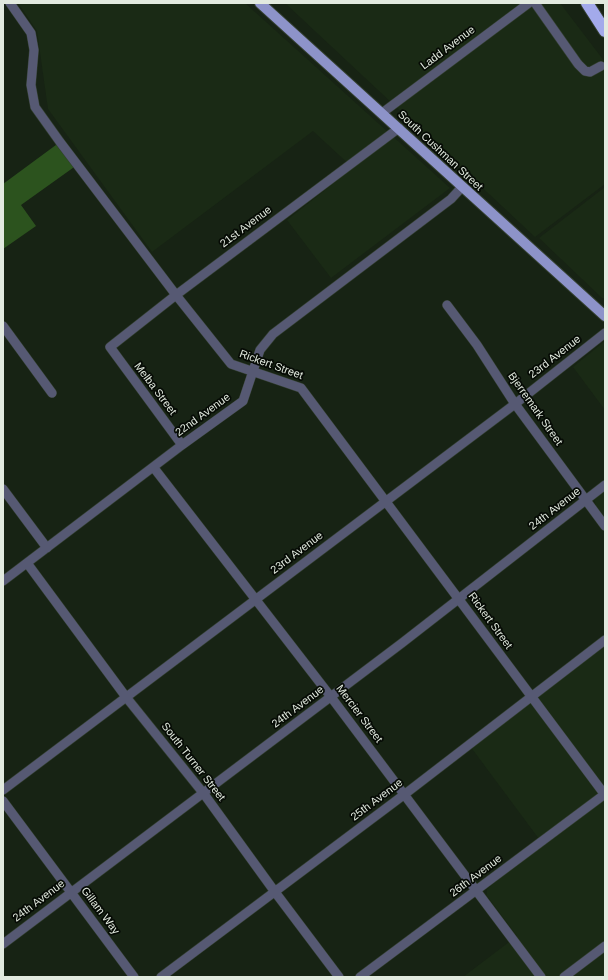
<!DOCTYPE html>
<html>
<head>
<meta charset="utf-8">
<style>
	body { margin:0 }
	#map { position:relative; width:608px; height:980px; overflow:hidden; background:#172314; font-family:Arial,sans-serif }
	canvas { display:block }
	.frame { position:absolute; inset:0; border:4px solid #e2eadf; pointer-events:none }
</style>
</head>
<body>
<div id="map">
<canvas width="608" height="980"></canvas>
<div class="frame"></div>
</div>
<script>
const ctx = document.querySelector('canvas').getContext('2d');
ctx.lineJoin = 'round';
function fillPath(path, color) {
  ctx.fillStyle = color;
  ctx.fill(path, 'evenodd');
}
function shape(rows) {
  const path = new Path2D();
  for (const r of rows) {
    path.moveTo(r[0], r[1]);
    for (let i = 2; i < r.length; i += 2) path.lineTo(r[i], r[i + 1]);
  }
  return path;
}
function stroke(path, color, width, dash) {
  ctx.strokeStyle = color;
  ctx.lineWidth = width;
  ctx.lineCap = dash ? 'butt' : 'round';
  ctx.setLineDash(dash || []);
  ctx.stroke(path);
}
function label(font, color, halo, rows, align = 'center') {
  ctx.font = font + ' Arial,sans-serif';
  ctx.lineWidth = 3.5;
  ctx.setLineDash([]);
  ctx.textBaseline = 'middle';
  ctx.strokeStyle = halo;
  ctx.fillStyle = color;
  for (const [text, x, y, turn = 0] of rows) {
    ctx.save();
    ctx.translate(x, y);
    ctx.rotate((+turn || 0) * Math.PI / 180);
    ctx.textAlign = isNaN(turn) ? turn : align;
    if (halo) ctx.strokeText(text, 0, 0);
    ctx.fillText(text, 0, 0);
    ctx.restore();
  }
}
fillPath(shape([
	[18,3,245,3,450,188,331,278,287,220,353,168,313,131,152,252,48,109,37,31],
	[285,3,560,3,605,62,605,184,535,237],
	[605,187,605,298,602,298,539,238],
	[605,341,605,410,573,367],
	[605,489,605,518,596,506,594,499],
	[605,643,605,977,463,977,517,936,487,896,487,889,542,843,470,746]
]), '#1a2a15');
fillPath(shape([
	[60,142,77,165,21,205,36,226,3,249,3,184]
]), '#2c531e');
const minor = shape([
	[10,3,31,33,34,50,31,85,35,107,60,142,176,295,231,364,301,388,605,795],
	[535,3,578,64,585,71,590,72,601,66],
	[382,113,529,3],
	[447,305,477,345,515,404,605,526],
	[3,326,52,393],
	[182,445,110,347,176,295,399,128],
	[154,468,331,697,541,977],
	[3,489,47,548],
	[27,563,126,697,204,794,275,892,339,977],
	[3,581,182,445,243,401,260,350,273,334,451,199,462,187],
	[3,790,515,404,605,333],
	[3,801,134,977],
	[3,944,402,643,605,485],
	[161,977,405,794,605,640],
	[360,977,605,794],
	[564,977,605,946]
]);
const major = shape([
	[260,3,605,316]
]);
const highway = shape([
	[587,3,605,31]
]);
stroke(minor, '#333f30', 10);
stroke(major, '#333f30', 12);
stroke(highway, '#333f30', 14);
stroke(minor, '#565973', 9);
stroke(major, '#8d93c9', 10);
stroke(highway, '#a3aaeb', 12);
label('11px', '#e2eadf', '#060b05', [
	["Ladd Avenue",448,48,-37],
	["South Cushman Street",440,151,43],
	["21st Avenue",246,227,-37],
	["23rd Avenue",555,357,-38],
	["Rickert Street",271,365,20],
	["Melba Street",155,389,53],
	["Bjerremark Street",535,409,55],
	["22nd Avenue",203,415,-36],
	["24th Avenue",555,509,-38],
	["23rd Avenue",297,553,-37],
	["Rickert Street",490,621,54],
	["24th Avenue",298,707,-37],
	["Mercier Street",359,714,53],
	["South Turner Street",193,762,52],
	["25th Avenue",377,800,-37],
	["26th Avenue",476,876,-37],
	["24th Avenue",39,901,-37],
	["Gillam Way",100,911,53]
]);
</script>
</body>
</html>
